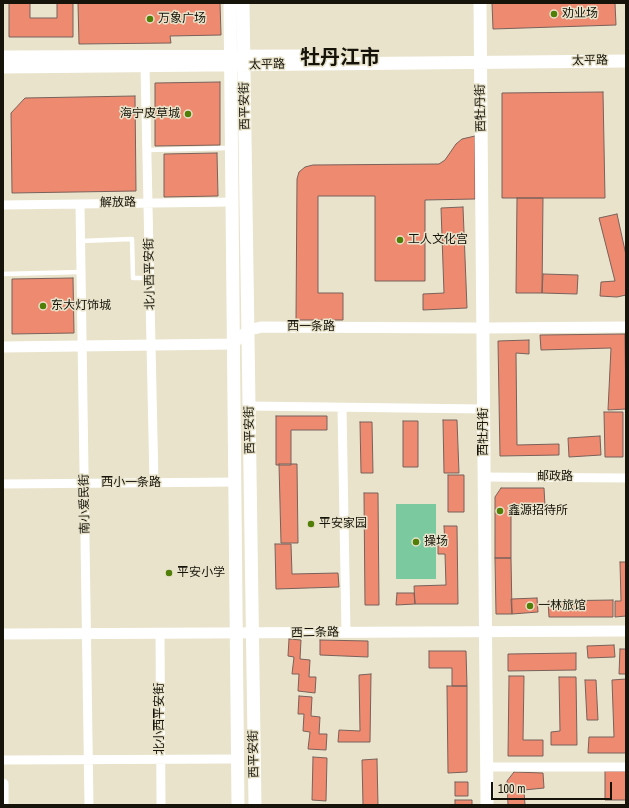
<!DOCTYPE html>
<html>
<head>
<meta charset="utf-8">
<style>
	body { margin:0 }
	#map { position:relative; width:629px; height:808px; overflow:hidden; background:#e8e3ca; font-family:"Archivo Narrow",sans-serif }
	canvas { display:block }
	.frame { position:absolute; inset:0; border:4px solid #15130a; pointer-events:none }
	.scale { position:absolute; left:491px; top:782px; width:121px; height:18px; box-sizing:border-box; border:2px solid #15130a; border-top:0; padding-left:5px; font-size:12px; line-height:14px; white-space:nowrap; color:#15130a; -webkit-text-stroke:3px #e8e3ca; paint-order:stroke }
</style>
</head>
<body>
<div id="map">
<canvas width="629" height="808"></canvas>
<div class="frame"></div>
<div class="scale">100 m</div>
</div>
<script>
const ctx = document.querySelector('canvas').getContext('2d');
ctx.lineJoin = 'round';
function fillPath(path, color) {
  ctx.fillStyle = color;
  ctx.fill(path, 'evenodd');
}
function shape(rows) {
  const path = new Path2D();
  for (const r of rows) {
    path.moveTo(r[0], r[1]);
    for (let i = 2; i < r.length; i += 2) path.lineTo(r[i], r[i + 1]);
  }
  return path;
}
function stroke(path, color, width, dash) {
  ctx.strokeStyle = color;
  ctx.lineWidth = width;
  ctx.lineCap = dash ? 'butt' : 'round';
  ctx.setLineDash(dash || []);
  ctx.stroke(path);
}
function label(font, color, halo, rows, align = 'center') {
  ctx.font = font + ' "Archivo Narrow","Noto Sans SC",sans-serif';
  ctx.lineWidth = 3;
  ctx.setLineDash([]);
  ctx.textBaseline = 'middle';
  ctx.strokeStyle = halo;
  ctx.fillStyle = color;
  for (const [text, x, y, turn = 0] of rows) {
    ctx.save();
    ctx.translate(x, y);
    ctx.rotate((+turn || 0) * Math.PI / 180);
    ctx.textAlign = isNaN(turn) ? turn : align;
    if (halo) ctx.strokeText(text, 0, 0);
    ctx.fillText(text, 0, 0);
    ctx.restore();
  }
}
fillPath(shape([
	[396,504,436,504,436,579,396,579]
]), '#7ac99f');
const building = shape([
	[9,3,30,3,30,18,57,18,57,3,73,3,73,37,9,37,9,3],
	[78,3,220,3,221,35,170,36,171,43,79,44,78,3],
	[492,3,615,3,616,25,493,29,492,3],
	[220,82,220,145,155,146,155,83,220,82],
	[603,92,605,198,502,198,502,93,603,92],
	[135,96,136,191,12,193,11,113,25,98,135,96],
	[475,136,475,199,425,200,425,281,375,281,375,196,318,196,318,293,343,293,343,320,296,320,297,179,299,172,305,167,313,165,439,164,445,160,456,144,462,139,475,136],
	[217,153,218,196,164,197,164,154,217,153],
	[517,198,543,198,542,293,516,293,517,198],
	[463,207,467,308,423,310,423,294,444,293,441,208,463,207],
	[617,214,626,255,626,295,617,297,600,296,601,282,615,281,599,218,617,214],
	[543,274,578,275,577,294,542,293,543,274],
	[73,278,74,333,12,334,12,279,73,278],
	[625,334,626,409,608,410,611,348,541,350,540,335,625,334],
	[529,340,529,354,516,353,517,445,559,444,559,455,500,456,498,341,529,340],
	[604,412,623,412,623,457,605,457,604,412],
	[276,416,327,416,327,430,291,430,291,465,276,465,276,416],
	[443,420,457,420,459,473,444,473,443,420],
	[403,421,418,421,418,467,403,467,403,421],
	[360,422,372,422,373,473,361,473,360,422],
	[600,436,601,455,569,457,568,438,600,436],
	[279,464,297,464,298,543,281,543,279,464],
	[448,475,464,475,464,512,448,512,448,475],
	[501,488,544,488,545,506,511,506,511,558,495,558,495,497,501,488],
	[364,493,378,493,379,605,365,605,364,493],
	[444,526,457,526,458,604,415,604,414,586,446,585,445,554,438,554,438,544,445,544,444,526],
	[275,544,291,544,292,574,338,573,339,587,276,589,275,544],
	[495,558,511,558,512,614,496,614,495,558],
	[620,562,626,562,626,616,615,617,615,601,621,601,620,562],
	[397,593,414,593,415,604,396,605,397,593],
	[537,598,538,612,512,614,511,599,537,598],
	[613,600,613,617,549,617,548,601,613,600],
	[289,639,301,640,300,659,310,660,309,677,316,677,315,693,298,691,299,674,292,674,294,657,288,656,289,639],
	[320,640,368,641,368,657,320,655,320,640],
	[614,645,615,657,588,658,587,646,614,645],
	[620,649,626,649,626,674,619,674,620,649],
	[429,651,466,651,467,686,452,686,452,668,429,668,429,651],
	[576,653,576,670,508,671,508,654,576,653],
	[371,674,370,742,338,742,339,730,360,731,359,675,371,674],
	[509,676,524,676,523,740,543,740,543,756,508,756,509,676],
	[559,677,576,677,577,745,551,745,551,732,560,731,559,677],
	[626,679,626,753,588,753,589,737,614,737,612,680,626,679],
	[585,680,596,680,598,720,587,720,585,680],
	[447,686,467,686,467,772,448,773,447,686],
	[299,696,312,697,311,716,320,717,319,734,327,734,326,750,308,749,310,732,303,731,304,714,298,714,299,696],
	[313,757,327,758,326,801,312,800,313,757],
	[377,759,378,805,363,805,362,760,377,759],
	[605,771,626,771,626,800,605,800,605,771],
	[514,772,543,773,544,788,524,790,525,805,508,805,507,781,514,772],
	[455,782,468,782,468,796,455,796,455,782],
	[455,800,472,800,472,805,455,805,455,800]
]);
fillPath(building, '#ee8a70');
stroke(building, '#79615a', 1);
stroke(shape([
	[147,150,229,148],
	[81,241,132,239,133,278,150,278],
	[3,274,81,272]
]), '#fff', 4.5);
stroke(shape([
	[145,66,154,483],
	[80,204,89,805],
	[3,205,232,202],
	[249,406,484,409],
	[342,408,346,632],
	[484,477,626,478],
	[3,484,235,482],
	[160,633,161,805],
	[3,760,237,759],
	[487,767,626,767]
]), '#fff', 9);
stroke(shape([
	[3,347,233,344,248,330,262,327,483,328,626,327],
	[3,634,626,631],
	[3,784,3,805]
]), '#fff', 11);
stroke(shape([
	[230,3,238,805],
	[243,3,255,805],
	[480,3,487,805],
	[3,57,300,56],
	[3,67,626,61]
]), '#fff', 13);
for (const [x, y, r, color] of [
	[554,14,4,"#507e07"],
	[150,19,4,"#507e07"],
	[188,114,4,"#507e07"],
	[400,240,4,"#507e07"],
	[43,306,4,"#507e07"],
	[500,511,4,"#507e07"],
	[311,524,4,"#507e07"],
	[416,542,4,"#507e07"],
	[169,573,4,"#507e07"],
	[530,606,4,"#507e07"]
]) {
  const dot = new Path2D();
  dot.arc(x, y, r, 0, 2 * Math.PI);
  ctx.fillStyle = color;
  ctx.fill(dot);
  stroke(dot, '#e8e3ca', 1.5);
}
label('12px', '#15130a', '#e8e3ca', [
	["劝业场",562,14],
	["万象广场",158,19],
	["海宁皮草城",180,114,"right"],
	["工人文化宫",408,240],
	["东大灯饰城",51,306],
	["鑫源招待所",508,511],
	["平安家园",319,524],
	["操场",424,542],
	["平安小学",177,573],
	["一林旅馆",538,606]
], 'left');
label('12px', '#15130a', '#e8e3ca', [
	["太平路",590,61,-1],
	["太平路",267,65,-1],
	["西平安街",245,106,-91],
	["西牡丹街",481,108,-91],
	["解放路",118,203,-1],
	["北小西平安街",150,274,-91],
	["西一条路",311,327],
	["西平安街",250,430,-91],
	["西牡丹街",484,432,-90],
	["邮政路",555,477],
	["西小一条路",131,483],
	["南小爱民街",85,504,-91],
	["西二条路",315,633,-1],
	["北小西平安街",160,719,-90],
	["西平安街",254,754,-91]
]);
label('bold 20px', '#15130a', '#e8e3ca', [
	["牡丹江市",340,59]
]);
</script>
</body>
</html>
